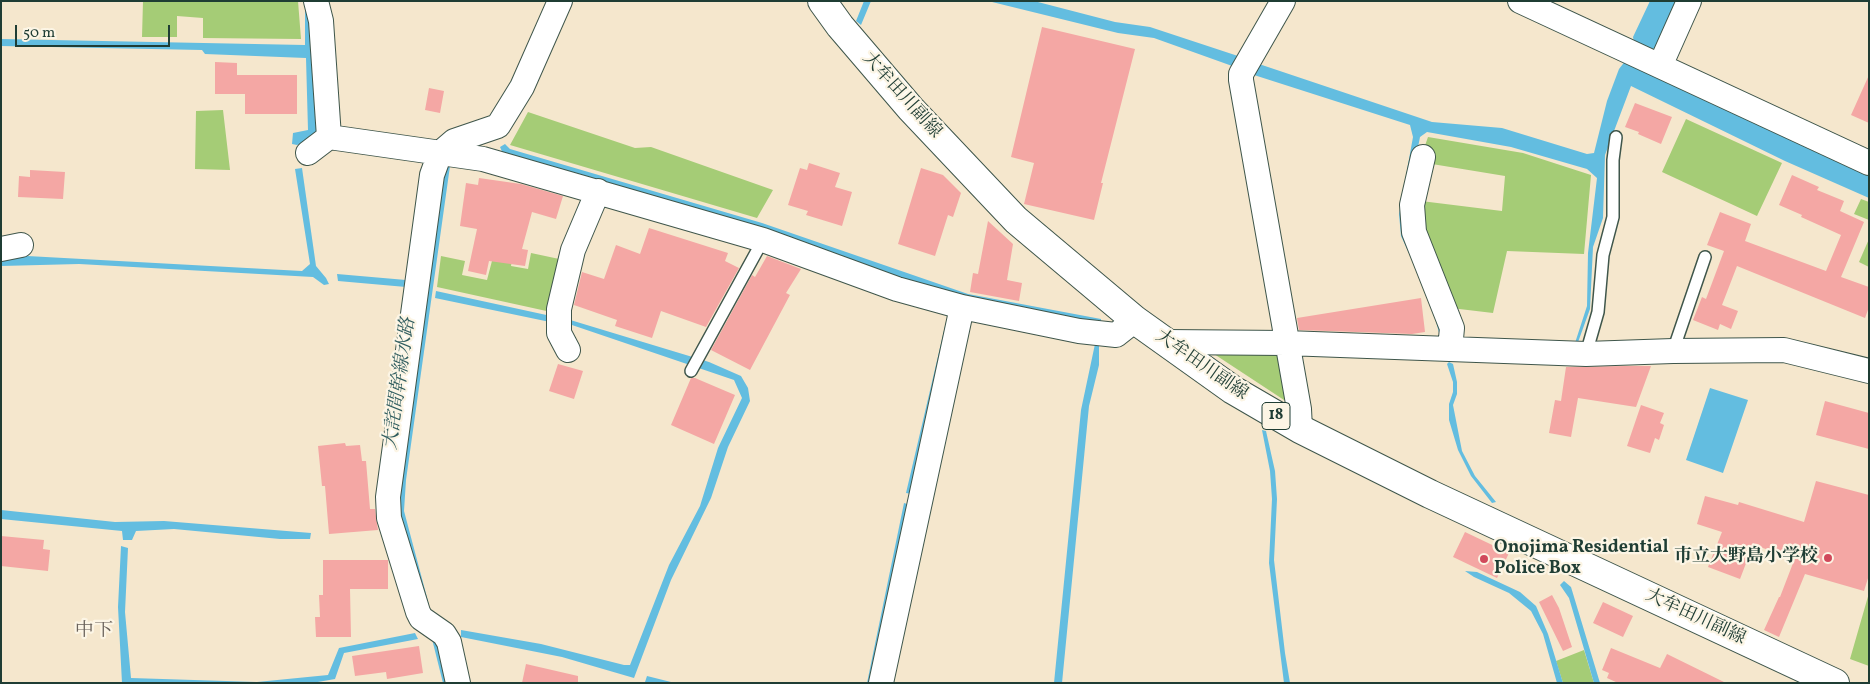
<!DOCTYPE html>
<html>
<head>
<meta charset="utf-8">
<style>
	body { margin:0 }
	#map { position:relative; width:1870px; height:684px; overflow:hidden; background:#f5e7cd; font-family:Vollkorn,serif }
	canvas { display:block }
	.frame { position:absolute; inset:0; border:2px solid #1f3d34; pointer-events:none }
	.scale { position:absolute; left:15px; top:25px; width:155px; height:22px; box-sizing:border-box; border:2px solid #1f3d34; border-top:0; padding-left:6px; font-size:15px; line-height:18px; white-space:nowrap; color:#1f3d34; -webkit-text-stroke:4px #fcf5e5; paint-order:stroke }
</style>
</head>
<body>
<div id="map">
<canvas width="1870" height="684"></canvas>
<div class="frame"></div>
<div class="scale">50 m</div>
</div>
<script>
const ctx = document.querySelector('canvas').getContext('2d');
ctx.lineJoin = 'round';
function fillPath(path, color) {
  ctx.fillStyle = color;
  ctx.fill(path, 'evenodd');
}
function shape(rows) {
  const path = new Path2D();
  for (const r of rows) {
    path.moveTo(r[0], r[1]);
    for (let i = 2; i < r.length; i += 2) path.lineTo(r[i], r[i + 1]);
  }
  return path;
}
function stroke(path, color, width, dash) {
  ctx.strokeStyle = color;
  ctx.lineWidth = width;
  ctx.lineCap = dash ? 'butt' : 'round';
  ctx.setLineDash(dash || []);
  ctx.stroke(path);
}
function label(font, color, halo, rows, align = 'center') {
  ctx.font = font + ' Vollkorn,"Noto Serif JP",serif';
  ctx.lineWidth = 4.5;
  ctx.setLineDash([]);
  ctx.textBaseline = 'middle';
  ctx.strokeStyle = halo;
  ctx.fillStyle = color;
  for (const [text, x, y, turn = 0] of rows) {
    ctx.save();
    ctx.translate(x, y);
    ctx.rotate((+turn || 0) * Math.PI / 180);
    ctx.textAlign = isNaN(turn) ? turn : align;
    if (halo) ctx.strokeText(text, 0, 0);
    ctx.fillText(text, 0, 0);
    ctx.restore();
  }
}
fillPath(shape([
	[143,1,298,1,301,39,203,38,203,18,177,16,177,37,142,37],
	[223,110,230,170,195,169,196,111],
	[528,112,635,148,651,147,773,190,757,218,510,145],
	[1686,119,1782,163,1757,216,1662,172],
	[1428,137,1523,153,1591,175,1584,254,1507,251,1493,313,1451,308,1420,228,1421,201,1502,211,1505,176,1432,164,1420,160],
	[1861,199,1869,202,1869,220,1854,214],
	[498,238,515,243,511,266,528,269,531,253,564,260,551,312,437,287,441,256,465,261,462,275,487,280],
	[1869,239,1869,267,1859,262],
	[1278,348,1289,394,1284,400,1211,352],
	[1869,593,1869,666,1850,659],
	[1584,650,1594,683,1563,683,1556,661]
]), '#a5cc76');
fillPath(shape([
	[864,1,871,1,861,25,856,21],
	[988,1,1034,1,1115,22,1150,27,1241,57,1235,67,1154,38,1118,33],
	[1650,1,1676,1,1655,47,1651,51,1644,71,1869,176,1869,198,1785,161,1631,86,1605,155,1603,218,1593,247,1590,309,1577,345,1575,343,1587,306,1588,253,1597,178,1587,169,1511,147,1427,132,1420,137,1405,213,1437,305,1442,344,1430,299,1401,236,1399,214,1413,137,1410,125,1254,75,1259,64,1432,122,1502,128,1587,154,1594,153,1607,101,1619,69,1626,60,1634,43,1633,37],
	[305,8,312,11,318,126,313,139,297,145,292,144,293,133,308,130,306,58,205,54,202,50,1,46,1,39,305,45],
	[505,144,510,149,762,223,968,294,1101,319,1101,324,951,295,504,156,500,147],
	[444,165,450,166,406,480,404,511,429,605,423,605,397,515],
	[302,168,316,266,326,278,329,284,324,285,313,277,79,264,1,266,1,257,9,255,302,271,310,264,295,169],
	[337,274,406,280,406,287,338,281],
	[436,291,551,316,550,322,435,298],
	[567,319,709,362,741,376,748,388,750,401,728,447,711,498,671,580,634,678,562,657,461,637,461,630,541,644,624,665,630,665,669,565,700,506,718,448,742,398,734,380,569,324],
	[946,322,948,324,912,494,906,493],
	[1095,344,1099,344,1099,365,1089,406,1062,683,1054,683,1081,410],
	[1449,362,1453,364,1457,382,1457,394,1453,405,1462,451,1475,476,1496,502,1492,503,1471,476,1458,450,1449,420,1449,404,1453,392,1453,382,1447,364],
	[1710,388,1748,400,1723,473,1686,460],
	[1262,430,1266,431,1275,471,1277,499,1274,560,1285,653,1290,683,1284,683,1269,563,1272,499,1270,471],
	[904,503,910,505,872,683,867,683],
	[1,510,115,522,164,521,311,533,310,539,280,539,174,529,136,531,132,540,123,540,122,531,1,519],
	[121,546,128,548,125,612,131,678,257,682,328,675,339,648,415,633,418,639,344,653,335,679,312,683,122,683,118,607],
	[1465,571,1477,572,1520,592,1536,606,1548,634,1563,683,1557,683,1543,634,1531,611,1509,593,1474,577],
	[1564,581,1571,587,1600,683,1594,683,1569,598,1560,585],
	[431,635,438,635,451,683,443,683],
	[647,676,675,683,647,683,645,682]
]), '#63bde0');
fillPath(shape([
	[1042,27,1135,49,1101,183,1103,183,1094,220,1024,204,1034,163,1011,157],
	[215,62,237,63,237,75,297,75,297,114,245,114,245,94,215,94],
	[1869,75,1869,123,1851,115],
	[429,88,444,91,440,113,425,110],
	[1635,103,1672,117,1661,144,1638,134,1639,132,1625,127],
	[809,163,840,173,835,187,852,192,842,226,806,215,808,211,788,205,800,168,807,170],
	[921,168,943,175,961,193,953,217,948,215,935,256,898,244],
	[30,170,65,172,63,199,18,197,19,176,30,177],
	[1792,175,1819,187,1817,190,1844,201,1840,211,1864,222,1841,277,1869,287,1869,307,1865,318,1737,266,1722,305,1738,311,1731,329,1720,324,1718,330,1693,320,1702,297,1706,299,1724,251,1707,245,1720,212,1751,224,1745,241,1826,271,1841,235,1801,217,1802,215,1779,205],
	[479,178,521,184,563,196,556,219,532,212,522,249,528,250,525,266,489,261,486,275,468,271,477,229,460,226,466,183,478,185],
	[988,221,1013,244,1007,280,1022,283,1019,301,970,292,973,273,978,274],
	[649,228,728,253,725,261,739,268,706,327,661,311,652,338,615,326,617,320,574,305,582,272,604,279,616,245,640,254],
	[767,256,801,269,786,293,790,295,750,370,711,350,752,275,755,277],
	[1421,298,1425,332,1412,334,1299,330,1297,318],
	[558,364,583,371,574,399,549,391],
	[1625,366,1651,366,1636,407,1578,398,1571,437,1549,433,1555,400,1561,401,1566,367],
	[691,378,695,378,735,395,714,444,671,425],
	[1825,401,1869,413,1869,449,1816,435],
	[1641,405,1664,413,1660,423,1664,425,1659,440,1655,438,1650,453,1627,446],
	[345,443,346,446,360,445,362,461,366,461,370,509,375,509,378,530,329,534,325,486,322,486,318,446],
	[1816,481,1869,495,1869,575,1864,591,1805,574,1779,637,1764,630,1779,597,1780,597,1795,558,1753,545,1740,579,1708,567,1722,532,1697,524,1705,496,1738,505,1739,502,1804,522],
	[1465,532,1509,553,1497,578,1453,557],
	[1,536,44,540,43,549,50,550,48,571,1,566],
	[323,560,388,560,388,589,350,589,351,637,316,637,315,617,320,617,319,595,323,595],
	[1552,595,1559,608,1572,647,1563,651,1539,602],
	[1603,602,1633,616,1623,637,1593,623],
	[419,646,423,673,387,679,386,672,355,676,352,656],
	[1611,648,1660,668,1667,654,1726,683,1618,683,1607,678,1609,673,1602,670],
	[526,664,578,676,578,683,522,683]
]), '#f4a7a4');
const service = shape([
	[1673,351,1705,257],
	[1586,354,1598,312,1603,255,1613,217,1613,160,1616,137],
	[691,371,763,240]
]);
const minor = shape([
	[316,1,321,21,329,137,483,159,763,240,897,289,962,307,1079,331,1116,335,1135,320],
	[1283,1,1241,74,1241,80,1299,409,1300,429],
	[1520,1,1869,163],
	[1660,66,1689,1],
	[308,153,329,137],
	[1423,157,1412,205,1414,232,1452,328,1450,349],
	[1,249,21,245],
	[1166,342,1286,343,1586,354,1673,351,1784,350,1869,371],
	[568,350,559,333,559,309,573,250,598,191],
	[458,683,449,642,444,634,421,618,418,612,389,518,388,497,432,175,440,153,454,141,498,126,522,87,560,1],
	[881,683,962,307]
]);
const primary = shape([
	[822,1,840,26,911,109,1016,220,1135,320,1233,390,1300,429,1430,494,1835,683]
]);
stroke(service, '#3f564b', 14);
stroke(minor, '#3f564b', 26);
stroke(primary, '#3f564b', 30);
stroke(service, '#fff', 11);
stroke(minor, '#fff', 24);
stroke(primary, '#fff', 28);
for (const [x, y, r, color] of [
	[1828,558,5,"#d1495b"],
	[1484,559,5,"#d1495b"]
]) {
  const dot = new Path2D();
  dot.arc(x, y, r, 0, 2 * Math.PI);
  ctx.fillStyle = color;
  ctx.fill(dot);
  stroke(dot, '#fcf5e5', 2);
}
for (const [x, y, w] of [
	[1276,416,28]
]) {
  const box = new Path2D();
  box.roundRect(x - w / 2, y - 13.5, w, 27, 4);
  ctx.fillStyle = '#fcf5e5';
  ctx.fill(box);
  stroke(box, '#1f3d34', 1);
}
label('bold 16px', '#1f3d34', null, [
	["18",1276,416]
]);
label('18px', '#1f3d34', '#fcf5e5', [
	["大牟田川副線",901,96,48],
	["大牟田川副線",1201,366,35],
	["大牟田川副線",1695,618,25]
]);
label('bold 18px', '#1f3d34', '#fcf5e5', [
	["Onojima Residential",1494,549],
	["Police Box",1494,570],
	["市立大野島小学校",1818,558,"right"]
], 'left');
label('italic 19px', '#305d5f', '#fcf5e5', [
	["大詫間幹線水路",401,384,-82]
]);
label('19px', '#6a625b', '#fcf5e5', [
	["中下",94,633]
]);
</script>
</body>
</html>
